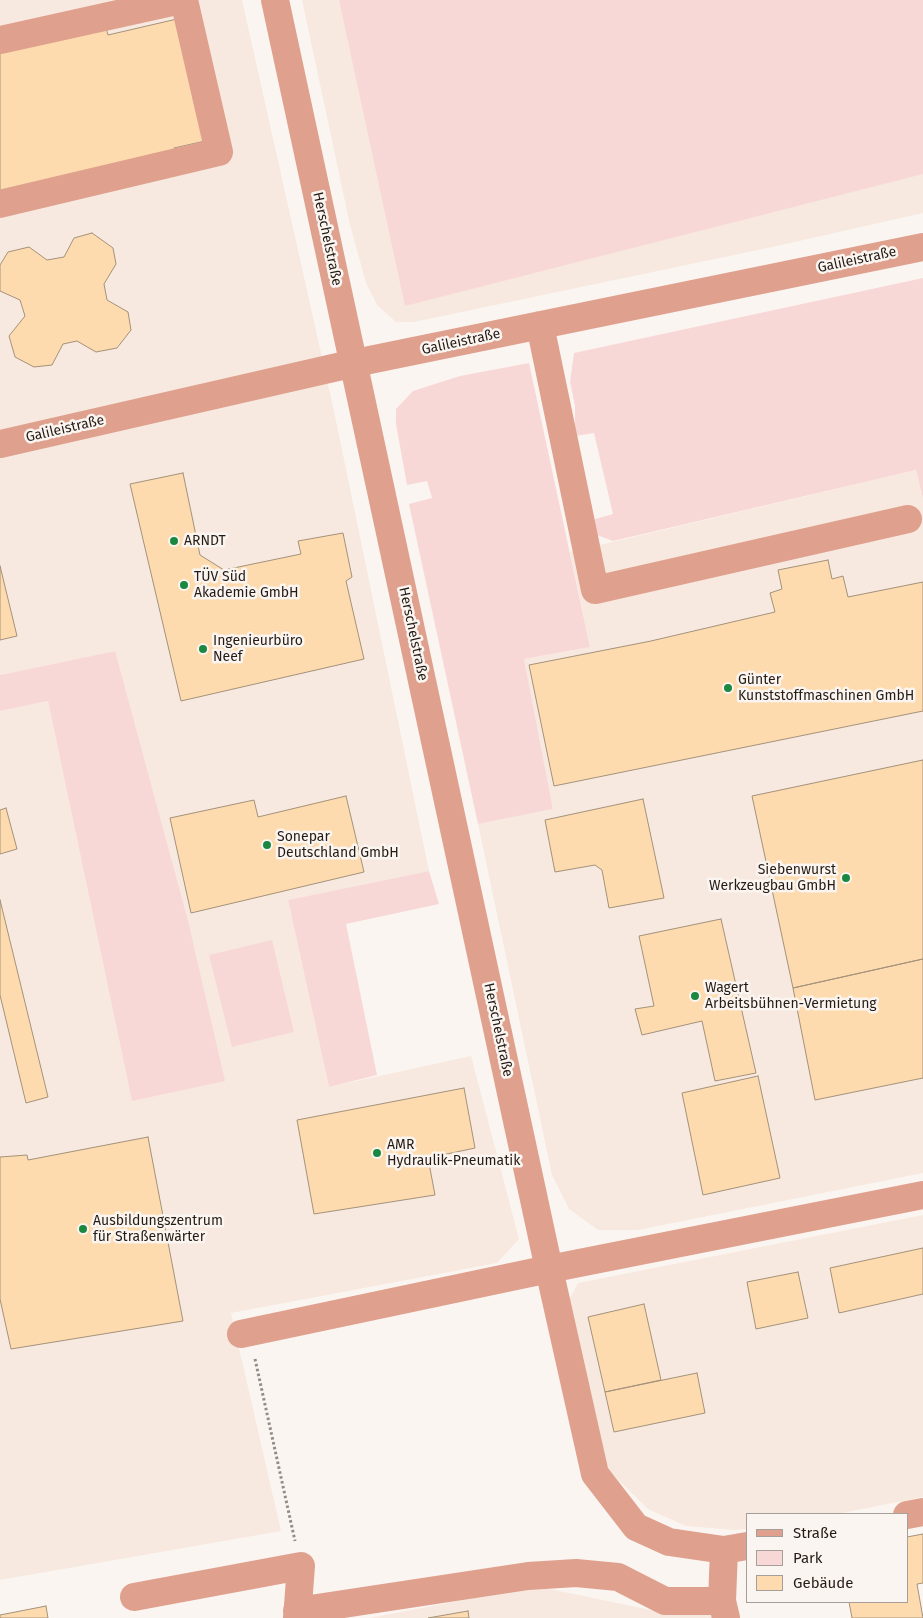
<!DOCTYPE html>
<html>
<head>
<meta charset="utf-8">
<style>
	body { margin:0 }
	#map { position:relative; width:923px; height:1618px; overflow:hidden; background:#fbf5f1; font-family:"Fira Sans",sans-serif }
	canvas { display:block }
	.legend { position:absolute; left:746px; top:1513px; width:162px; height:90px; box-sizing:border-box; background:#fbf5f1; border:1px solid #a59e99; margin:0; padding:6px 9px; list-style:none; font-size:15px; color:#251b15 }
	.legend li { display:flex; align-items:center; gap:10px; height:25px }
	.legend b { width:25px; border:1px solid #a59e99 }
</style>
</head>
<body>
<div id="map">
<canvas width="923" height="1618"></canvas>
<ul class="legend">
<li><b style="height:6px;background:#dfa18e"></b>Straße</li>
<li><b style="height:14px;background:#f8d8d7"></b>Park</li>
<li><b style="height:14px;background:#fddbae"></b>Gebäude</li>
</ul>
</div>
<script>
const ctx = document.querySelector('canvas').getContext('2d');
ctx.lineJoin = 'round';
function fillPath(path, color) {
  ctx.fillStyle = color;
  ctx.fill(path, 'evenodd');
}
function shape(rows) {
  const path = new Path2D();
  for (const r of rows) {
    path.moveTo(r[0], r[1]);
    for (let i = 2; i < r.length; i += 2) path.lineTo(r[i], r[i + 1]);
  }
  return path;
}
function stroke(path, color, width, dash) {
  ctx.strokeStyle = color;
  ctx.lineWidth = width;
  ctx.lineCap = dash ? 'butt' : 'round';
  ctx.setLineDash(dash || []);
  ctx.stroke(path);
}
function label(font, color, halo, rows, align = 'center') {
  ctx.font = font + ' "Fira Sans",sans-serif';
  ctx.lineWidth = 5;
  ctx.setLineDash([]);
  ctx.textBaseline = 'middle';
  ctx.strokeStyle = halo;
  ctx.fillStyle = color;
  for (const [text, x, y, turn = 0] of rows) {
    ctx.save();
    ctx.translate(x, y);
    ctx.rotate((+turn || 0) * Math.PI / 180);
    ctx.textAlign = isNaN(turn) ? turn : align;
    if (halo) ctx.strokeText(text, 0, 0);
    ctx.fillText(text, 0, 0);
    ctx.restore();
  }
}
fillPath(shape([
	[0,0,242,0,334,411,429,871,288,900,329,1087,471,1056,519,1239,497,1263,231,1313,281,1531,0,1580,0,711,48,701,132,1100,115,651,0,675],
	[302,0,923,0,923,213,777,246,414,322,396,322,377,305,366,283,350,225],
	[916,470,923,498,923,1173,638,1230,598,1230,569,1209,552,1175,478,824,553,809,524,659,590,647,570,552],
	[923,1215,923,1497,837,1514,747,1514,747,1529,734,1530,686,1526,648,1509,605,1467,568,1302,578,1283],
	[535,1586,675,1615,709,1611,711,1618,370,1618]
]), '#f7e9df');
fillPath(shape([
	[339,0,923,0,923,174,405,306],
	[923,278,923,498,916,470,613,541,597,535,592,520,613,514,594,433,575,436,575,406,570,382,574,353],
	[529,363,590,647,524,659,553,809,478,824,409,504,432,498,427,481,407,485,396,424,396,409,413,391,460,376],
	[115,651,188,921,225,1081,132,1101,48,701,0,711,0,675],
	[429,871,439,904,346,924,377,1075,329,1087,288,900],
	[272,940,294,1032,232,1047,209,955]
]), '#f8d8d7');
const building = shape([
	[177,19,205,141,174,148,176,156,0,196,0,52,106,28,108,35,177,19],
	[92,233,113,248,116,264,104,284,107,300,128,312,131,330,117,348,96,352,77,341,63,344,52,365,34,367,15,357,9,336,25,316,20,300,0,291,0,265,8,252,29,247,47,260,64,257,74,238,92,233],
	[183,473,200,555,224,570,301,554,298,541,343,533,352,577,346,581,364,659,181,701,130,484,183,473],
	[828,560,832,579,843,576,848,597,923,582,923,711,554,786,529,665,651,641,775,612,770,593,782,589,778,570,828,560],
	[0,566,17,636,0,640,0,566],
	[923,760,923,959,793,988,752,796,923,760],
	[346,796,364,872,191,913,170,818,254,800,258,817,346,796],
	[643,799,664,898,609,908,602,870,595,865,555,872,545,820,643,799],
	[6,808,17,849,0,854,0,810,6,808],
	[0,900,48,1097,26,1103,0,995,0,900],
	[721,919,756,1073,715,1081,702,1021,642,1035,635,1009,654,1006,639,936,721,919],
	[923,959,923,1078,815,1100,793,988,923,959],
	[758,1076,780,1178,703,1195,682,1093,758,1076],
	[464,1088,475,1148,428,1158,435,1195,314,1214,297,1120,464,1088],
	[148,1137,183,1321,11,1349,0,1299,0,1157,27,1155,28,1160,148,1137],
	[923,1248,923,1294,839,1313,830,1268,923,1248],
	[798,1272,808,1318,756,1329,747,1282,798,1272],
	[644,1304,661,1380,605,1392,588,1317,644,1304],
	[697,1373,705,1413,614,1432,605,1392,697,1373],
	[923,1534,923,1583,917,1584,923,1618,852,1618,849,1602,907,1602,907,1537,923,1534],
	[46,1606,48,1618,0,1618,0,1615,46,1606],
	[468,1611,469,1618,428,1618,468,1611]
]);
fillPath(building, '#fddbae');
stroke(building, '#a4927b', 1);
stroke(shape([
	[255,1359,295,1541]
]), '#938b86', 3, [2.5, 2.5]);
stroke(shape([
	[275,0,549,1269,923,1195],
	[0,40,181,0],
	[0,204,219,152,184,0],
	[540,325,595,590,908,519],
	[0,444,355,363,923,247],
	[241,1334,549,1269,595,1474,636,1527,669,1542,724,1550,747,1546],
	[907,1515,923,1512],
	[724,1550,722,1601,726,1618],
	[134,1597,301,1566,297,1618],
	[297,1611,528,1576,576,1573,618,1577,665,1601,722,1601]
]), '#dfa18e', 28);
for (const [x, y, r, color] of [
	[174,541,5,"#1a8840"],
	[184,585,5,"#1a8840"],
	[203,649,5,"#1a8840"],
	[728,688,5,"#1a8840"],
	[267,845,5,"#1a8840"],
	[846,878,5,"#1a8840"],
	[695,996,5,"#1a8840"],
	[377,1153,5,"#1a8840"],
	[83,1229,5,"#1a8840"]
]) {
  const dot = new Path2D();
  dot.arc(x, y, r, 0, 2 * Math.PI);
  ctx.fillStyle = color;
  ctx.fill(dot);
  stroke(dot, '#fbf5f1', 2);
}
label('14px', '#251b15', '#fbf5f1', [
	["Herschelstraße",327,239,78],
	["Galileistraße",857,260,-12],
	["Galileistraße",461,342,-12],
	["Galileistraße",65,429,-13],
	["Herschelstraße",413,634,78],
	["Herschelstraße",498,1030,78]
]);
label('14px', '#251b15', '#fbf5f1', [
	["ARNDT",184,541],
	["TÜV Süd",194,577],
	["Akademie GmbH",194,593],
	["Ingenieurbüro",213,641],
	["Neef",213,657],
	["Günter",738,680],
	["Kunststoffmaschinen GmbH",738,696],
	["Sonepar",277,837],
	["Deutschland GmbH",277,853],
	["Siebenwurst",836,870,"right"],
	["Werkzeugbau GmbH",836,886,"right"],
	["Wagert",705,988],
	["Arbeitsbühnen-Vermietung",705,1004],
	["AMR",387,1145],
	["Hydraulik-Pneumatik",387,1161],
	["Ausbildungszentrum",93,1221],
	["für Straßenwärter",93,1237]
], 'left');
</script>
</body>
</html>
